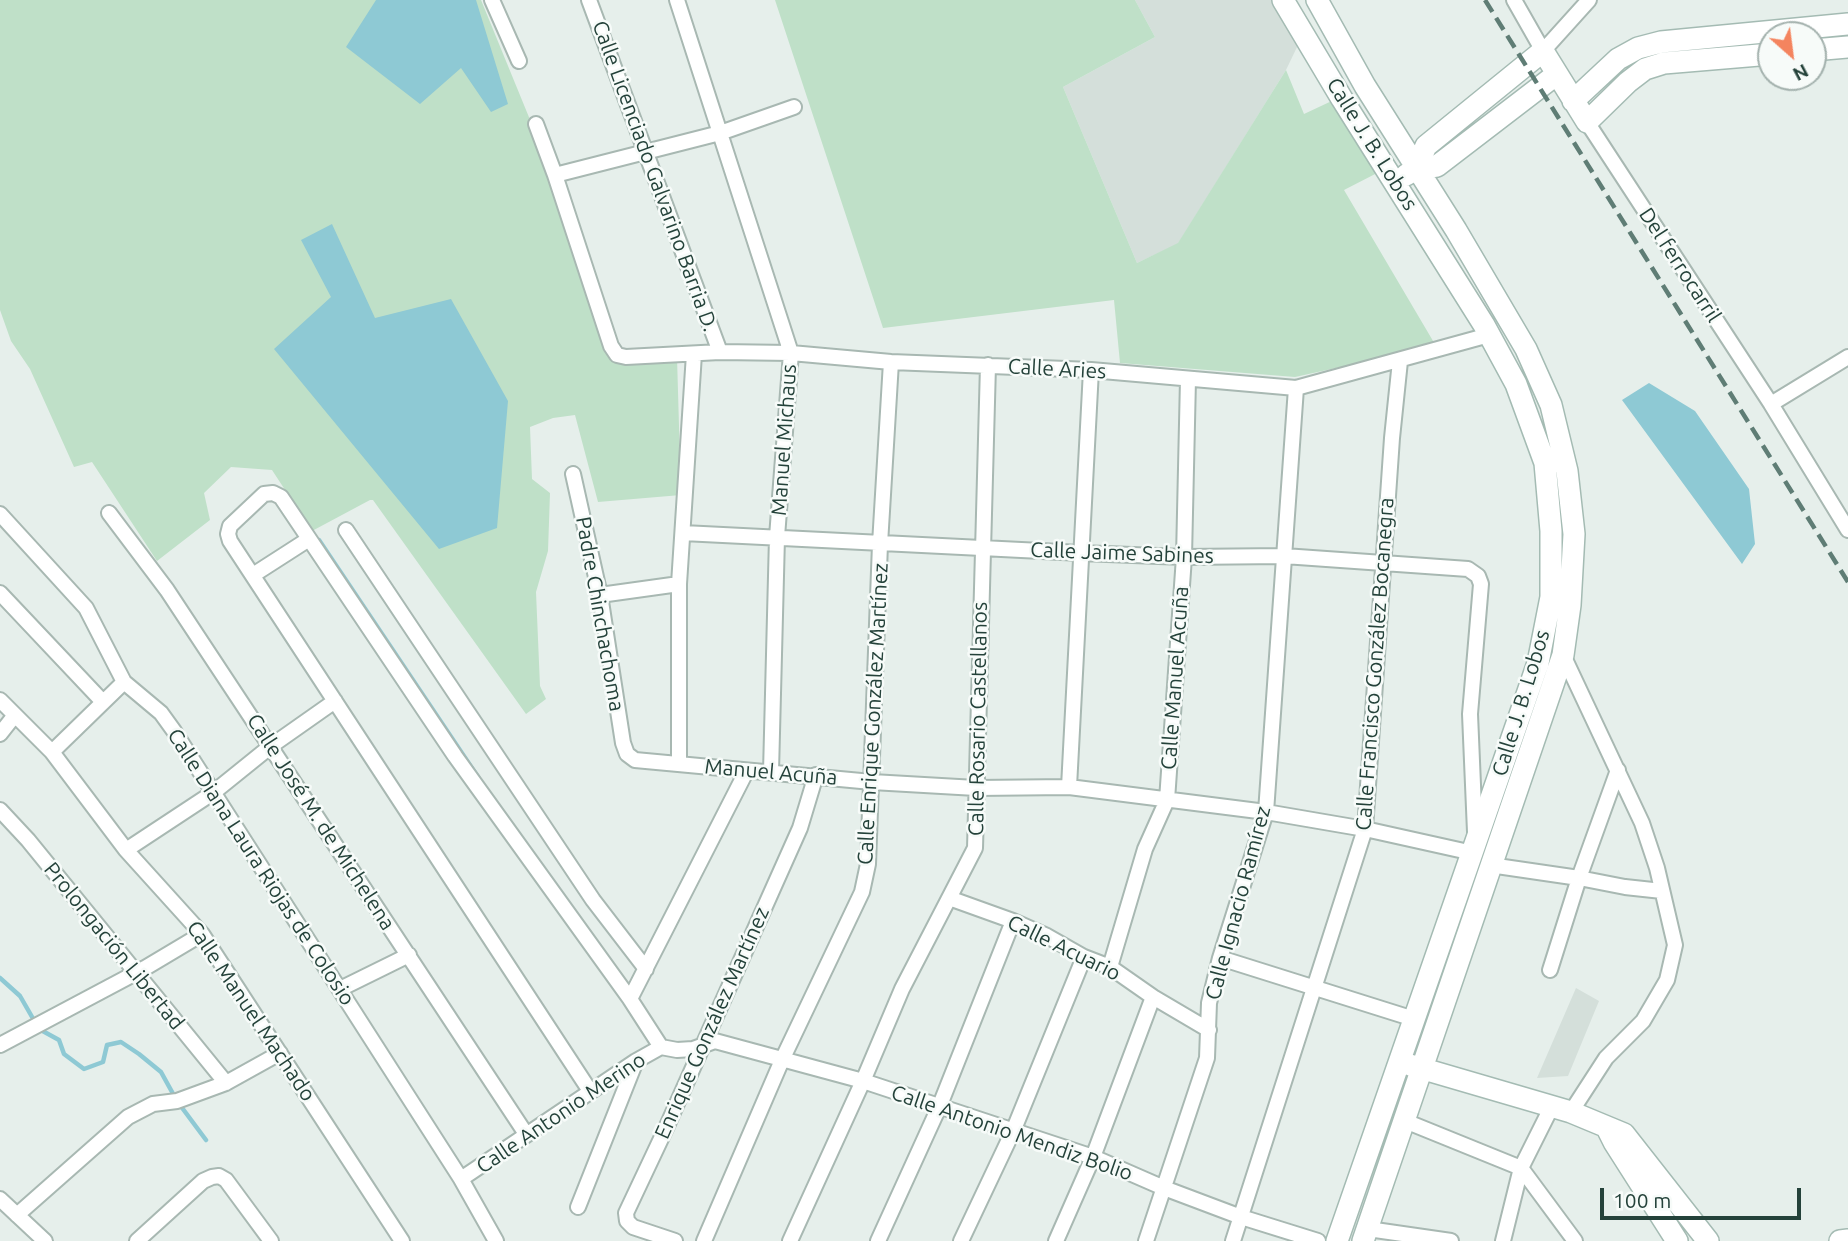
<!DOCTYPE html>
<html>
<head>
<meta charset="utf-8">
<style>
	body { margin:0 }
	#map { position:relative; width:1848px; height:1241px; overflow:hidden; background:#e6efeb; font-family:Ubuntu,sans-serif }
	canvas { display:block }
	.north { position:absolute; left:1757px; top:21px; width:70px; height:70px; box-sizing:border-box; background:#f7fbf9; border:2px solid #a3b1ad; border-radius:50%; rotate:152deg; font-size:19px; font-weight:700; line-height:28px; text-align:center; color:#24423a }
	.north::after { content:''; display:block; margin:auto; width:24px; height:32px; background:#f4845f; clip-path:polygon(50% 0,100% 100%,50% 72%,0 100%) }
	.scale { position:absolute; left:1600px; top:1188px; width:201px; height:32px; box-sizing:border-box; border:4px solid #24423a; border-top:0; padding-left:9px; font-size:21px; line-height:24px; white-space:nowrap; color:#24423a; -webkit-text-stroke:5px #f7fbf9; paint-order:stroke }
</style>
</head>
<body>
<div id="map">
<canvas width="1848" height="1241"></canvas>
<div class="north">N</div>
<div class="scale">100 m</div>
</div>
<script>
const ctx = document.querySelector('canvas').getContext('2d');
ctx.lineJoin = 'round';
function fillPath(path, color) {
  ctx.fillStyle = color;
  ctx.fill(path, 'evenodd');
}
function shape(rows) {
  const path = new Path2D();
  for (const r of rows) {
    path.moveTo(r[0], r[1]);
    for (let i = 2; i < r.length; i += 2) path.lineTo(r[i], r[i + 1]);
  }
  return path;
}
function stroke(path, color, width, dash) {
  ctx.strokeStyle = color;
  ctx.lineWidth = width;
  ctx.lineCap = dash ? 'butt' : 'round';
  ctx.setLineDash(dash || []);
  ctx.stroke(path);
}
function label(font, color, halo, rows, align = 'center') {
  ctx.font = font + ' Ubuntu,sans-serif';
  ctx.lineWidth = 5;
  ctx.setLineDash([]);
  ctx.textBaseline = 'middle';
  ctx.strokeStyle = halo;
  ctx.fillStyle = color;
  for (const [text, x, y, turn = 0] of rows) {
    ctx.save();
    ctx.translate(x, y);
    ctx.rotate((+turn || 0) * Math.PI / 180);
    ctx.textAlign = isNaN(turn) ? turn : align;
    if (halo) ctx.strokeText(text, 0, 0);
    ctx.fillText(text, 0, 0);
    ctx.restore();
  }
}
fillPath(shape([
	[1135,0,1272,0,1298,45,1286,70,1178,244,1137,263,1063,87,1155,37],
	[1576,988,1599,1001,1568,1076,1537,1078]
]), '#d4dfda');
fillPath(shape([
	[0,0,481,0,585,254,620,359,677,357,681,495,598,502,575,415,553,418,530,427,532,479,550,493,548,551,536,592,540,686,546,699,526,714,373,500,370,500,312,531,272,470,231,467,204,493,210,520,157,561,92,462,74,467,30,369,11,341,0,310],
	[775,0,1135,0,1155,37,1063,87,1137,263,1178,243,1286,70,1304,114,1336,99,1381,171,1344,190,1436,346,1295,377,1120,363,1114,300,883,328]
]), '#bfe0c8');
fillPath(shape([
	[376,0,476,0,508,104,491,112,461,68,420,104,346,47],
	[332,224,375,318,451,299,508,401,497,528,439,549,274,349,331,297,301,240],
	[1649,383,1695,411,1749,489,1755,544,1742,564,1622,400]
]), '#8ec9d4');
stroke(shape([
	[319,540,478,777],
	[0,978,20,996,39,1029,59,1040,64,1054,84,1069,103,1062,107,1045,121,1042,139,1054,161,1072,177,1101,206,1140]
]), '#8ec9d4', 4.5);
const street = shape([
	[492,0,519,61],
	[589,0,720,352],
	[677,0,791,353,777,537,771,772],
	[1514,0,1543,51,1589,0],
	[1587,122,1771,404,1848,530],
	[536,124,555,175,611,346,617,355,626,357,720,352,791,353,891,362,1091,370,1296,388,1489,335],
	[555,175,720,133,794,107],
	[1771,404,1848,357],
	[573,474,600,595,623,743,627,754,635,760,872,782,976,788,1069,787,1266,812,1365,829,1473,853],
	[109,513,167,590,526,1134],
	[0,514,86,608,124,682,161,713,174,731,461,1179,496,1241],
	[346,530,593,900,646,969],
	[683,533,1081,553,1184,557,1284,556,1468,569,1478,576,1481,584,1470,714,1475,832],
	[253,575,309,539],
	[0,593,103,702],
	[600,595,679,584],
	[1563,655,1642,823,1657,868,1675,945,1667,980,1643,1021,1606,1058,1571,1112],
	[0,700,52,752,126,850,202,934,402,1241],
	[0,734,15,715],
	[52,752,124,682],
	[679,764,679,584,694,354],
	[1069,787,1091,370],
	[0,810,28,840,226,1083],
	[126,850,214,792,271,746,335,701],
	[1490,865,1579,878,1625,887,1662,891],
	[949,898,1013,921,1047,936,1084,957,1110,967,1153,997,1209,1030],
	[1220,958,1414,1019],
	[1110,967,1145,849,1167,800,1184,557,1188,379],
	[1550,970,1579,878,1618,770],
	[340,989,409,955],
	[630,999,746,772],
	[0,1045,145,968,202,934],
	[590,1091,230,541,228,534,230,526,264,494,273,493,281,497,455,756,630,999,661,1047,677,1050,693,1049,715,1041,863,1081,1093,1157,1164,1188,1241,1217,1318,1241],
	[1405,1121,1521,1168,1575,1241],
	[461,1179,636,1061,661,1047],
	[0,1199,45,1241],
	[578,1207,636,1061],
	[17,1215,128,1117,153,1104,177,1101,226,1083,280,1053],
	[1368,1229,1451,1241],
	[137,1241,203,1181,212,1177,219,1176,226,1180,271,1241],
	[675,1241,633,1227,627,1221,626,1213,667,1126,800,828,816,775],
	[704,1241,782,1060,862,892,868,864,880,544,891,362],
	[790,1241,863,1081,902,989,975,848,988,365],
	[878,1241,940,1105,1013,921],
	[961,1241,1014,1129,1084,957],
	[1056,1241,1093,1157,1153,997],
	[1146,1241,1207,1058,1209,1003,1220,958,1266,812,1296,388],
	[1233,1241,1365,829,1392,438,1400,361],
	[1503,1241,1521,1168,1552,1106]
]);
const secondary = shape([
	[1283,0,1342,99,1484,325,1516,384,1545,463,1551,531,1551,597,1538,663,1337,1241],
	[1317,0,1365,86,1456,230,1526,349,1551,405,1567,471,1574,534,1570,605,1563,655,1363,1241],
	[1813,50,1848,47],
	[1573,101,1618,59,1638,48,1661,42,1848,24],
	[1416,169,1426,146,1543,51,1587,122,1628,82,1645,69,1664,63,1771,54],
	[1406,175,1416,169,1437,166,1557,74],
	[1410,1065,1571,1112,1624,1134,1708,1241],
	[1608,1130,1614,1142,1677,1241],
	[1840,1241,1848,1240]
]);
stroke(street, '#a8b8b2', 18);
stroke(secondary, '#a4bbb3', 24);
stroke(street, '#fff', 14);
stroke(secondary, '#fff', 21);
stroke(shape([
	[1485,0,1848,582]
]), '#5f7d75', 4.5, [14, 7]);
label('21px', '#24423a', '#f7fbf9', [
	["Calle J. B. Lobos",1372,144,58],
	["Calle Licenciado Galvarino Barria D.",655,176,70],
	["Del ferrocarril",1680,265,57],
	["Calle Aries",1057,369,3],
	["Manuel Michaus",784,440,-86],
	["Calle Jaime Sabines",1122,553,2],
	["Padre Chinchachoma",600,614,80],
	["Calle Francisco González Bocanegra",1375,664,-86],
	["Calle Manuel Acuña",1175,678,-86],
	["Calle J. B. Lobos",1521,703,-73],
	["Calle Enrique González Martínez",873,714,-87],
	["Calle Rosario Castellanos",978,719,-89],
	["Manuel Acuña",771,772,5],
	["Calle José M. de Michelena",321,822,57],
	["Calle Diana Laura Riojas de Colosio",261,867,57],
	["Calle Ignacio Ramírez",1238,903,-75],
	["Prolongación Libertad",114,946,51],
	["Calle Acuario",1064,948,26],
	["Calle Manuel Machado",251,1011,56],
	["Enrique González Martínez",712,1023,-66],
	["Calle Antonio Merino",561,1113,-34],
	["Calle Antonio Mendiz Bolio",1012,1133,19]
]);
</script>
</body>
</html>
